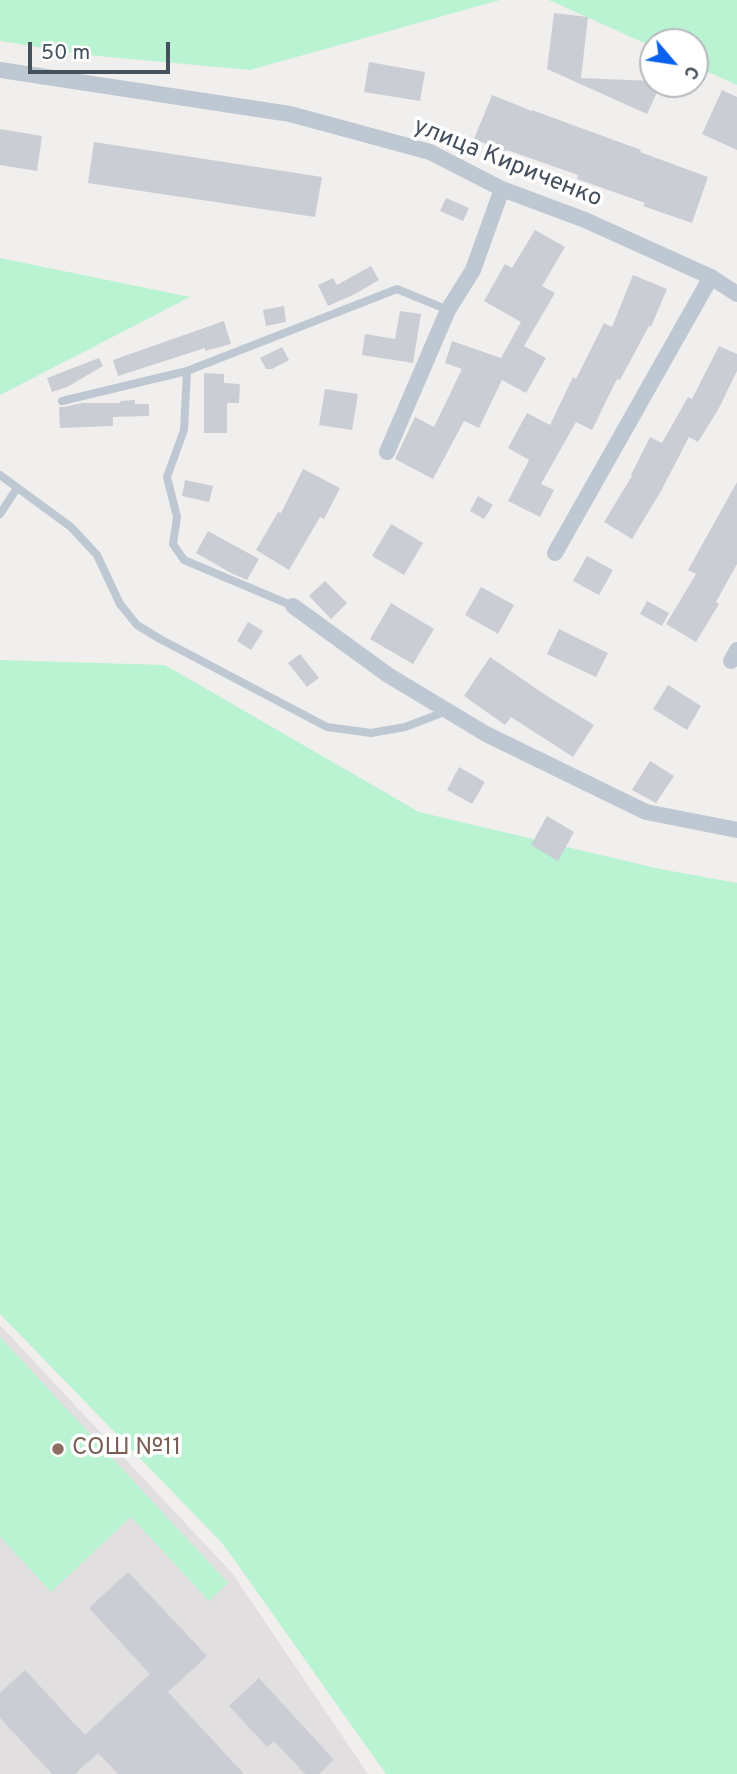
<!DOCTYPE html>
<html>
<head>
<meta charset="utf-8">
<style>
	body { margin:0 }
	#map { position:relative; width:737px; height:1774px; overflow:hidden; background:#f1eeee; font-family:Overpass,sans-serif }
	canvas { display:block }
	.north { position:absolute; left:639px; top:28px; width:70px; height:70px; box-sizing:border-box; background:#fff; border:2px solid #b5b9be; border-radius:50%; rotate:119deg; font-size:19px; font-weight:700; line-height:28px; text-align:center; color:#45505d }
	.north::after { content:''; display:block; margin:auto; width:24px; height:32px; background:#0a61ef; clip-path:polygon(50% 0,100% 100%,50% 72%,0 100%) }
	.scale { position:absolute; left:28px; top:42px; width:142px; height:32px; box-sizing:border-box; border:4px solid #45505d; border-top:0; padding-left:9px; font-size:21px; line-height:24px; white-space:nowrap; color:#45505d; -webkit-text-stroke:5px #fff; paint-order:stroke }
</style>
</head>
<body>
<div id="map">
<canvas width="737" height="1774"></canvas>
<div class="north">С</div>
<div class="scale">50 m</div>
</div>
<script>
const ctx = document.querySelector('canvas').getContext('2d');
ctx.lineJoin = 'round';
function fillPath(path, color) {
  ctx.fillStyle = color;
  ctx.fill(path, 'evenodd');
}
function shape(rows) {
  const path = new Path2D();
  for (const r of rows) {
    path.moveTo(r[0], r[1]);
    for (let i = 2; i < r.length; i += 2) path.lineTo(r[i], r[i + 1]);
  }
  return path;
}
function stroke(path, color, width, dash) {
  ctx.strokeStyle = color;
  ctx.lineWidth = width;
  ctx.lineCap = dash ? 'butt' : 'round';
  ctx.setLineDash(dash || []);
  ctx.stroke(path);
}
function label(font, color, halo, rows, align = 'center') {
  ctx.font = font + ' Overpass,sans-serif';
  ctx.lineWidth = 7;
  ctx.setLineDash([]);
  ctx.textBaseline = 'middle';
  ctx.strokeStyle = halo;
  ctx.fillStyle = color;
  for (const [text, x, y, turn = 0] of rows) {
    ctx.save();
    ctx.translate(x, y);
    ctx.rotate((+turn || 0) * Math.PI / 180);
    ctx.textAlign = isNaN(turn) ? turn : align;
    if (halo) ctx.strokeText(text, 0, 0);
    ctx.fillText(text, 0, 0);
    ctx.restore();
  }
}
fillPath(shape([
	[0,1325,232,1573,368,1774,0,1774]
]), '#e2dfe0');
fillPath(shape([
	[0,0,500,0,250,70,87,55,0,41],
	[549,0,737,0,737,85,695,66,695,42,653,42,653,47],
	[0,258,190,297,0,395],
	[0,660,165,665,419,812,660,869,737,883,737,1774,386,1774,223,1544,0,1314],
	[0,1337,228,1583,209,1601,131,1517,51,1592,0,1537]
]), '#b9f3d2');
fillPath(shape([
	[554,13,588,17,581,78,653,81,653,84,661,84,647,114,547,69],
	[369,62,425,72,420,101,364,92],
	[722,90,737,97,737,150,702,134],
	[492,95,532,111,532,110,641,150,640,152,708,177,692,223,643,206,645,203,577,179,578,175,507,150,506,152,474,139],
	[0,129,42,136,37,171,0,165],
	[94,142,322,177,315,217,88,183],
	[446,198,469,208,463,221,440,211],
	[535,230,565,247,542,286,555,293,524,346,546,358,526,393,502,380,479,428,464,421,433,479,395,459,415,417,434,427,462,369,445,363,452,341,501,358,521,322,484,301,505,264,512,268],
	[371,266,379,280,355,294,328,306,318,285,333,278,337,285],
	[633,275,667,289,651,327,649,326,620,380,617,379,592,430,576,422,541,484,554,490,540,517,508,501,529,460,508,448,527,413,550,425,573,377,576,379,604,323,612,327],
	[284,306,286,322,266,326,263,310],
	[400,311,421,314,413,363,362,355,365,334,395,339],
	[224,321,231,344,205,351,205,348,118,376,113,360],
	[719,346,737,354,737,371,718,410,698,442,689,437,661,491,632,539,604,522,632,476,631,475,650,437,662,443,688,397,692,399],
	[282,347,289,360,272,369,266,369,260,358],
	[99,358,103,366,67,387,52,392,47,378],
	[204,373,224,374,224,383,240,384,239,403,227,403,227,433,204,433],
	[325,389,358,394,352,430,319,425],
	[135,400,135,404,149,404,149,416,113,417,113,426,60,428,59,407,64,407,82,403,120,403,120,401],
	[303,469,340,488,324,519,320,517,289,570,256,550,278,512,281,513],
	[185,480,213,486,209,502,182,496],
	[737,482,737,564,716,602,719,604,696,642,666,624,696,574,688,570],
	[478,496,493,505,484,519,470,511],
	[391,524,423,543,404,575,372,556],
	[208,531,259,559,247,580,231,573,196,553],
	[587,556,613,570,599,595,573,581],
	[325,581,347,603,331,619,309,596],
	[481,587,514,605,498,634,465,615],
	[647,601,669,613,662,626,640,614],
	[391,603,434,629,413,664,370,639],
	[248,622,263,631,251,650,237,641],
	[559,629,608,653,596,677,547,654],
	[300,654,319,678,307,687,288,663],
	[490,657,547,696,594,725,573,757,511,717,505,725,464,696],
	[668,685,701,706,687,730,653,709],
	[650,761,674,776,656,803,632,790],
	[459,767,485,782,472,804,447,790],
	[547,816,574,832,558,861,531,845],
	[128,1572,207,1656,168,1692,244,1774,118,1774,98,1753,75,1774,52,1774,0,1718,0,1693,25,1670,85,1735,150,1674,89,1608],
	[259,1678,334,1760,319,1774,305,1774,274,1741,267,1747,229,1706]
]), '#cacdd4');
stroke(shape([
	[187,371,184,430,167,477,177,517,173,544,184,560,293,606],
	[62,401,187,371,397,289,448,310],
	[0,475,71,527,97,555,120,604,137,625,160,639,327,727,371,733,405,727,447,711],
	[0,514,17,488]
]), '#bec8d2', 8);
stroke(shape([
	[0,70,290,114,430,152,502,189,585,220,711,277,737,294],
	[387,452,448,310,473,270,502,189],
	[555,553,711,277],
	[293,606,388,675,486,734,646,812,737,830],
	[731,661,737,650]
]), '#bec8d2', 16);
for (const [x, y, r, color] of [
	[58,1449,7,"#8d6e63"]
]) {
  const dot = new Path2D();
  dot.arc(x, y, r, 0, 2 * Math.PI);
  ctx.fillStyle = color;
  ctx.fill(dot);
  stroke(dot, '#fff', 2.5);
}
label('24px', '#45505d', '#fff', [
	["улица Кириченко",507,164,22]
]);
label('24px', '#785e54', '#fff', [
	["СОШ №11",72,1449]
], 'left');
</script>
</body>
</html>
